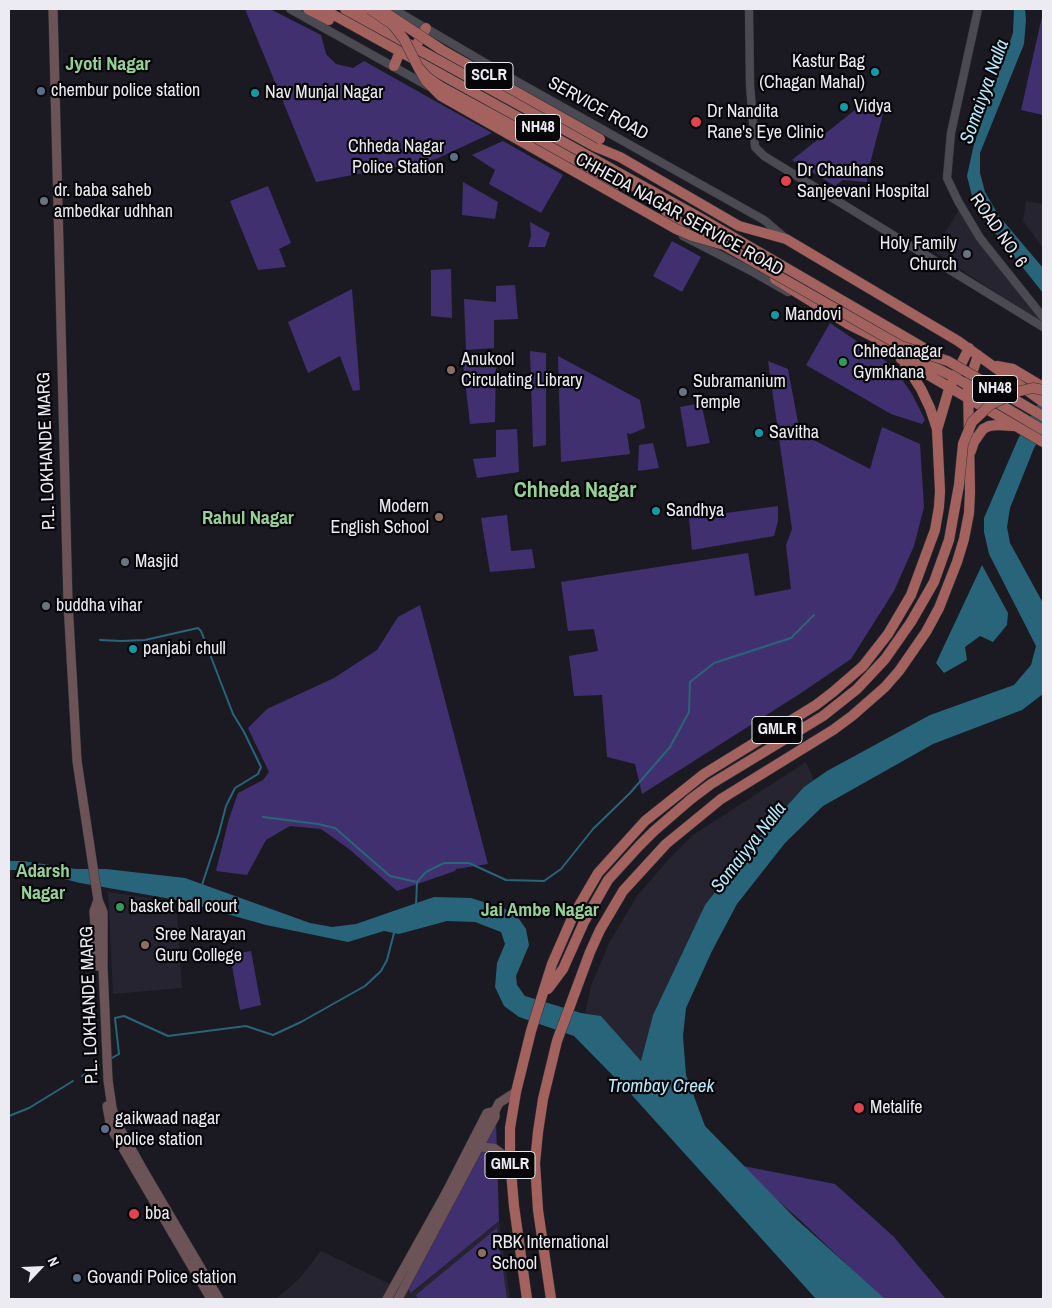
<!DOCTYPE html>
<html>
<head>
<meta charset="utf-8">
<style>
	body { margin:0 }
	#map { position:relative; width:1052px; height:1308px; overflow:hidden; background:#1b1a22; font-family:"Archivo Narrow",sans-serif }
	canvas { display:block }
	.frame { position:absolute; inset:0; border:10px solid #ecebf1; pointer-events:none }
	.north { position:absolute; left:15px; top:1243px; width:50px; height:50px; -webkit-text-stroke:4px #060508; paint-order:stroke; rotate:65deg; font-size:14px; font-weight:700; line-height:20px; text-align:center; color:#ecebf1 }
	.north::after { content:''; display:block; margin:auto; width:18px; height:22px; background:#ecebf1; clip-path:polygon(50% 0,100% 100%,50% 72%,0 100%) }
</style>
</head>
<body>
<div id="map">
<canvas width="1052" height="1308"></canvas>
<div class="frame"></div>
<div class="north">N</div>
</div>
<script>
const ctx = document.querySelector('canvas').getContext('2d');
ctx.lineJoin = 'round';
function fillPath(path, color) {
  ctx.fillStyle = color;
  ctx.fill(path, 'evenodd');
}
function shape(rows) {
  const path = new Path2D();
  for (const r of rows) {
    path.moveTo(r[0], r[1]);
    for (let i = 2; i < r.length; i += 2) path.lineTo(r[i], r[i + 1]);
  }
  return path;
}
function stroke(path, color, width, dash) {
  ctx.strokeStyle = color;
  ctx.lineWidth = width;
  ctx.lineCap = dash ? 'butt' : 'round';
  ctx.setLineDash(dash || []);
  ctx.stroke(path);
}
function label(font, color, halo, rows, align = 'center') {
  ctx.font = font + ' "Archivo Narrow",sans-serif';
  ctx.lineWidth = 4.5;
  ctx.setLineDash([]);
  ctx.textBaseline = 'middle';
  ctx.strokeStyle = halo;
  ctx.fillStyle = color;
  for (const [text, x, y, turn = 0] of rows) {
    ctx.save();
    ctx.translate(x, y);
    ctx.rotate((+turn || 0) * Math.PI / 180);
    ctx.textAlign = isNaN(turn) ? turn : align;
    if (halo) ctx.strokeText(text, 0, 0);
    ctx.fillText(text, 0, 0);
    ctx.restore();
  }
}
fillPath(shape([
	[1026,201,1043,204,1043,248,1023,221],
	[959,210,986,252,1042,319,1040,322,933,251],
	[806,762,814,780,804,787,750,847,705,905,653,1015,641,1062,601,1016,585,1013,591,986,609,943,637,896,668,860,693,835],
	[108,892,176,902,182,988,113,994],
	[499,1221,510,1299,398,1299,406,1285,412,1293],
	[321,1251,390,1284,381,1299,276,1299,299,1279]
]), '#262431');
fillPath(shape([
	[245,9,270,9,321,35,326,54,336,64,353,68,364,61,492,133,436,159,316,182],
	[1043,12,1043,115,1021,110],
	[865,102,884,110,867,175,867,182,843,180,835,186,792,160],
	[503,141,563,175,541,213,489,184,495,170,472,155],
	[463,182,498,202,495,219,462,215],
	[268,186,291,243,279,249,286,267,258,270,230,201],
	[530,222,550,233,545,247,528,247,531,236],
	[672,241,701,257,682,292,653,276],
	[451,269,452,318,431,316,431,270],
	[515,285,518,319,494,320,494,348,466,350,464,299,496,302,496,286],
	[352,289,360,390,353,391,340,356,308,373,288,322],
	[830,323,883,359,894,368,912,394,925,420,922,424,891,414,806,365],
	[530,351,546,353,546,445,533,447],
	[558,356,640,400,645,428,631,434,627,433,630,454,561,462],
	[768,361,788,369,800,433,870,469,882,427,920,444,924,507,914,546,894,591,851,659,801,693,642,794,635,764,607,757,602,695,574,696,569,656,598,651,594,629,568,631,561,582,748,553,755,596,791,589,786,545,792,529],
	[463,364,496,365,495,422,470,424],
	[701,403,710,443,687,447,680,407],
	[517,429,519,472,477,478,473,459,496,457,496,430],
	[653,443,659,468,638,471,639,445],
	[778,506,778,521,774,536,692,550,689,518],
	[507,515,511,551,532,549,535,568,490,572,481,518],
	[420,605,488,864,456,869,455,871,397,891,349,849,321,829,290,826,266,840,247,875,216,871,229,819,238,793,263,780,269,772,248,728,267,709,334,678,377,650,398,617],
	[251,951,261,1005,240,1010,230,955],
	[496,1121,499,1221,411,1293,406,1285],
	[738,1165,835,1184,893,1236,946,1299,883,1299,801,1221],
	[497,1228,507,1299,418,1299,416,1295]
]), '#41306f');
fillPath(shape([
	[1014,9,1025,9,1026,20,1024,44,980,153,980,173,985,192,999,216,1043,268,1043,293,985,220,972,196,967,176,974,144,1013,33],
	[1043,395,1043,433,1034,448,1010,508,1007,527,1010,543,1043,603,1043,694,1022,710,933,744,823,806,785,843,737,904,712,951,686,1008,683,1036,686,1075,705,1126,795,1218,885,1299,816,1299,629,1092,574,1036,519,1017,504,1006,495,987,497,963,505,944,501,932,475,922,447,921,399,934,384,931,348,942,266,925,177,900,80,883,29,870,9,870,9,861,23,861,76,869,106,869,185,878,310,923,332,927,356,924,434,897,471,898,505,909,517,916,526,929,529,945,516,976,517,985,525,996,581,1013,601,1016,641,1061,653,1015,705,905,750,847,804,787,827,771,930,715,1014,685,1031,665,1036,646,989,554,984,532,984,518,1018,439],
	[982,565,1008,613,1007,625,993,642,980,636,965,647,967,660,944,673,936,663]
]), '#28657a');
stroke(shape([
	[100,640,121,641,145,640,198,628,201,631,233,714,244,732,261,767,258,774,235,788,226,806,219,833,202,885],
	[263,817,318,824,335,828,390,876,417,882],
	[416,906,417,882,426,872,444,863,469,863,506,880,544,881,561,869,593,829,630,793,670,747,689,712,690,682,714,663,791,638,814,615],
	[110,1059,119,1054,115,1018,124,1016,168,1036,246,1026,273,1035,301,1022,365,986,381,971,387,960,394,933],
	[82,1076,99,1065],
	[9,1116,29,1108,73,1081]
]), '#28657a', 2);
const tertiary = shape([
	[290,9,428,86],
	[393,9,516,81,764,220,784,237],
	[749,9,750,85,755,147,764,156,1043,327],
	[978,9,951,133,947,178,958,201,980,238,1043,317],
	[683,236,753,272,788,292]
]);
const secondary = shape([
	[53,9,68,603,77,761,98,900,103,912,103,967,108,1080,112,1108,116,1122,143,1170,219,1299],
	[97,966,94,911,98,900],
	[107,1106,110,1123,114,1133,211,1299],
	[479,1147,494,1148,510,1160],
	[387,1299,445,1195,487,1113,495,1111],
	[398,1299,495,1117,495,1111,499,1103,516,1092]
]);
const trunk = shape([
	[308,9,329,20],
	[323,9,697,216,936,355],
	[345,9,596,147,620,157,739,226,786,239,958,341,1043,402],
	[360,9,378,20],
	[416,46,426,28],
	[394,66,399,54],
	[522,131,617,184,638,187],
	[659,196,668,215,707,238],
	[775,279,848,324,954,377,1043,430],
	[901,359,1043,442],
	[905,364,921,389,930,408,937,429],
	[997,366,1013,369,1043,387],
	[971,451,974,442,983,429,989,426,997,425,1013,426],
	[548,989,563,969,584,922,608,880,639,846,654,831,691,799,711,784,777,744],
	[527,1299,514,1206,510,1160,510,1128,516,1092,531,1031,552,964,573,916,598,873,645,821,704,774,816,705,833,692,863,666,888,634,911,595,935,530,939,507,940,491,937,430,949,389,969,348],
	[551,1299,538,1210,535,1163,538,1132,543,1099,557,1041,590,952,600,930,623,891,666,844,721,799,833,730,852,716,885,687,899,671,926,632,939,608,957,562,964,539,969,513,970,492,968,386,978,355]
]);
stroke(tertiary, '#343339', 9);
stroke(secondary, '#343339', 10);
stroke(trunk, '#343339', 11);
stroke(tertiary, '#4b4a53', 8);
stroke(secondary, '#6c5357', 9);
stroke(trunk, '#a4625e', 10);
const trunkBridge = shape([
	[370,9,392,24,404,39,418,67,427,77,441,87,522,131],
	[380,9,442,50,600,139],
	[418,67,426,81,441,96,676,229,692,236,724,245,901,346,948,361,1043,416],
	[777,744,823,716,857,689,885,659,911,622,934,582,949,540,959,485,963,444,972,422,990,405,1016,392,1033,388,1043,390]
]);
stroke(trunkBridge, '#343339', 11, []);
stroke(trunkBridge, '#a4625e', 10);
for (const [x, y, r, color] of [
	[875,72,5,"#0f9aa8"],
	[41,91,5,"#5c6f8a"],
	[255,93,5,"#0f9aa8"],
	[844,107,5,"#0f9aa8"],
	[696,122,6,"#e0444e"],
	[454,157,5,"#5c6f8a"],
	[786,181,6,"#e0444e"],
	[44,201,5,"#6b7280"],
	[967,254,5,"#6b7280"],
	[775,315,5,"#0f9aa8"],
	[843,362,5,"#2e9e5b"],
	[451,370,5,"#8d6e63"],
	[683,392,5,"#6b7280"],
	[759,433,5,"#0f9aa8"],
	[656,511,5,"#0f9aa8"],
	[439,517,5,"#8d6e63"],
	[125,562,5,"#6b7280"],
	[46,606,5,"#6b7280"],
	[133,649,5,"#0f9aa8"],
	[120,907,5,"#2e9e5b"],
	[145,945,5,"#8d6e63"],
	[859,1108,6,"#e0444e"],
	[105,1129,5,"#5c6f8a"],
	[134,1214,6,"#e0444e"],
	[482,1253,5,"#8d6e63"],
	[77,1278,5,"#5c6f8a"]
]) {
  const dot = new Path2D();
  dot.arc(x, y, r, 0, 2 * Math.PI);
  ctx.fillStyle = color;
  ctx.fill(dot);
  stroke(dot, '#060508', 2);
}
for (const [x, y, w] of [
	[489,76,48],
	[538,128,45],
	[995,389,45],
	[777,730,50],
	[510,1165,50]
]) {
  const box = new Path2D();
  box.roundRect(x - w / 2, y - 13.5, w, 27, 4);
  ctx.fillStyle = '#060508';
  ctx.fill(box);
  stroke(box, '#ecebf1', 1);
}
label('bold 16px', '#ecebf1', null, [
	["SCLR",489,76],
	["NH48",538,128],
	["NH48",995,389],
	["GMLR",777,730],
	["GMLR",510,1165]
]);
label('18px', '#ecebf1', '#060508', [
	["Kastur Bag",865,62,"right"],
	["(Chagan Mahal)",865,83,"right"],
	["chembur police station",51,91],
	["Nav Munjal Nagar",265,93],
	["Vidya",854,107],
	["Dr Nandita",707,112],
	["Rane's Eye Clinic",707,133],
	["Chheda Nagar",444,147,"right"],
	["Police Station",444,168,"right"],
	["Dr Chauhans",797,171],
	["Sanjeevani Hospital",797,192],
	["dr. baba saheb",54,191],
	["ambedkar udhhan",54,212],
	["Holy Family",957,244,"right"],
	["Church",957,265,"right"],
	["Mandovi",785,315],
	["Chhedanagar",853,352],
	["Gymkhana",853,373],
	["Anukool",461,360],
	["Circulating Library",461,381],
	["Subramanium",693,382],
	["Temple",693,403],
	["Savitha",769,433],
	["Modern",429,507,"right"],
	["English School",429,528,"right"],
	["Sandhya",666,511],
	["Masjid",135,562],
	["buddha vihar",56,606],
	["panjabi chull",143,649],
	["basket ball court",130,907],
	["Sree Narayan",155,935],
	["Guru College",155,956],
	["Metalife",870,1108],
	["gaikwaad nagar",115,1119],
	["police station",115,1140],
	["bba",145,1214],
	["RBK International",492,1243],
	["School",492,1264],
	["Govandi Police station",87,1278]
], 'left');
label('18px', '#ecebf1', '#060508', [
	["SERVICE ROAD",598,109,29],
	["CHHEDA NAGAR SERVICE ROAD",679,215,29],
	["ROAD NO. 6",998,231,55],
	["P.L. LOKHANDE MARG",47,451,-92],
	["P.L. LOKHANDE MARG",90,1005,-92]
]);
label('bold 19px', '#95d097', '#060508', [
	["Jyoti Nagar",108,65],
	["Rahul Nagar",248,519],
	["Adarsh",43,872],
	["Nagar",43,894],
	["Jai Ambe Nagar",540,911]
]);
label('italic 19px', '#b7eafe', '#060508', [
	["Somaiyya Nalla",985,92,-70],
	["Somaiyya Nalla",749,848,-52],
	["Trombay Creek",661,1087]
]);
label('bold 22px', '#95d097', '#060508', [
	["Chheda Nagar",575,491]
]);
</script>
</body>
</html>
